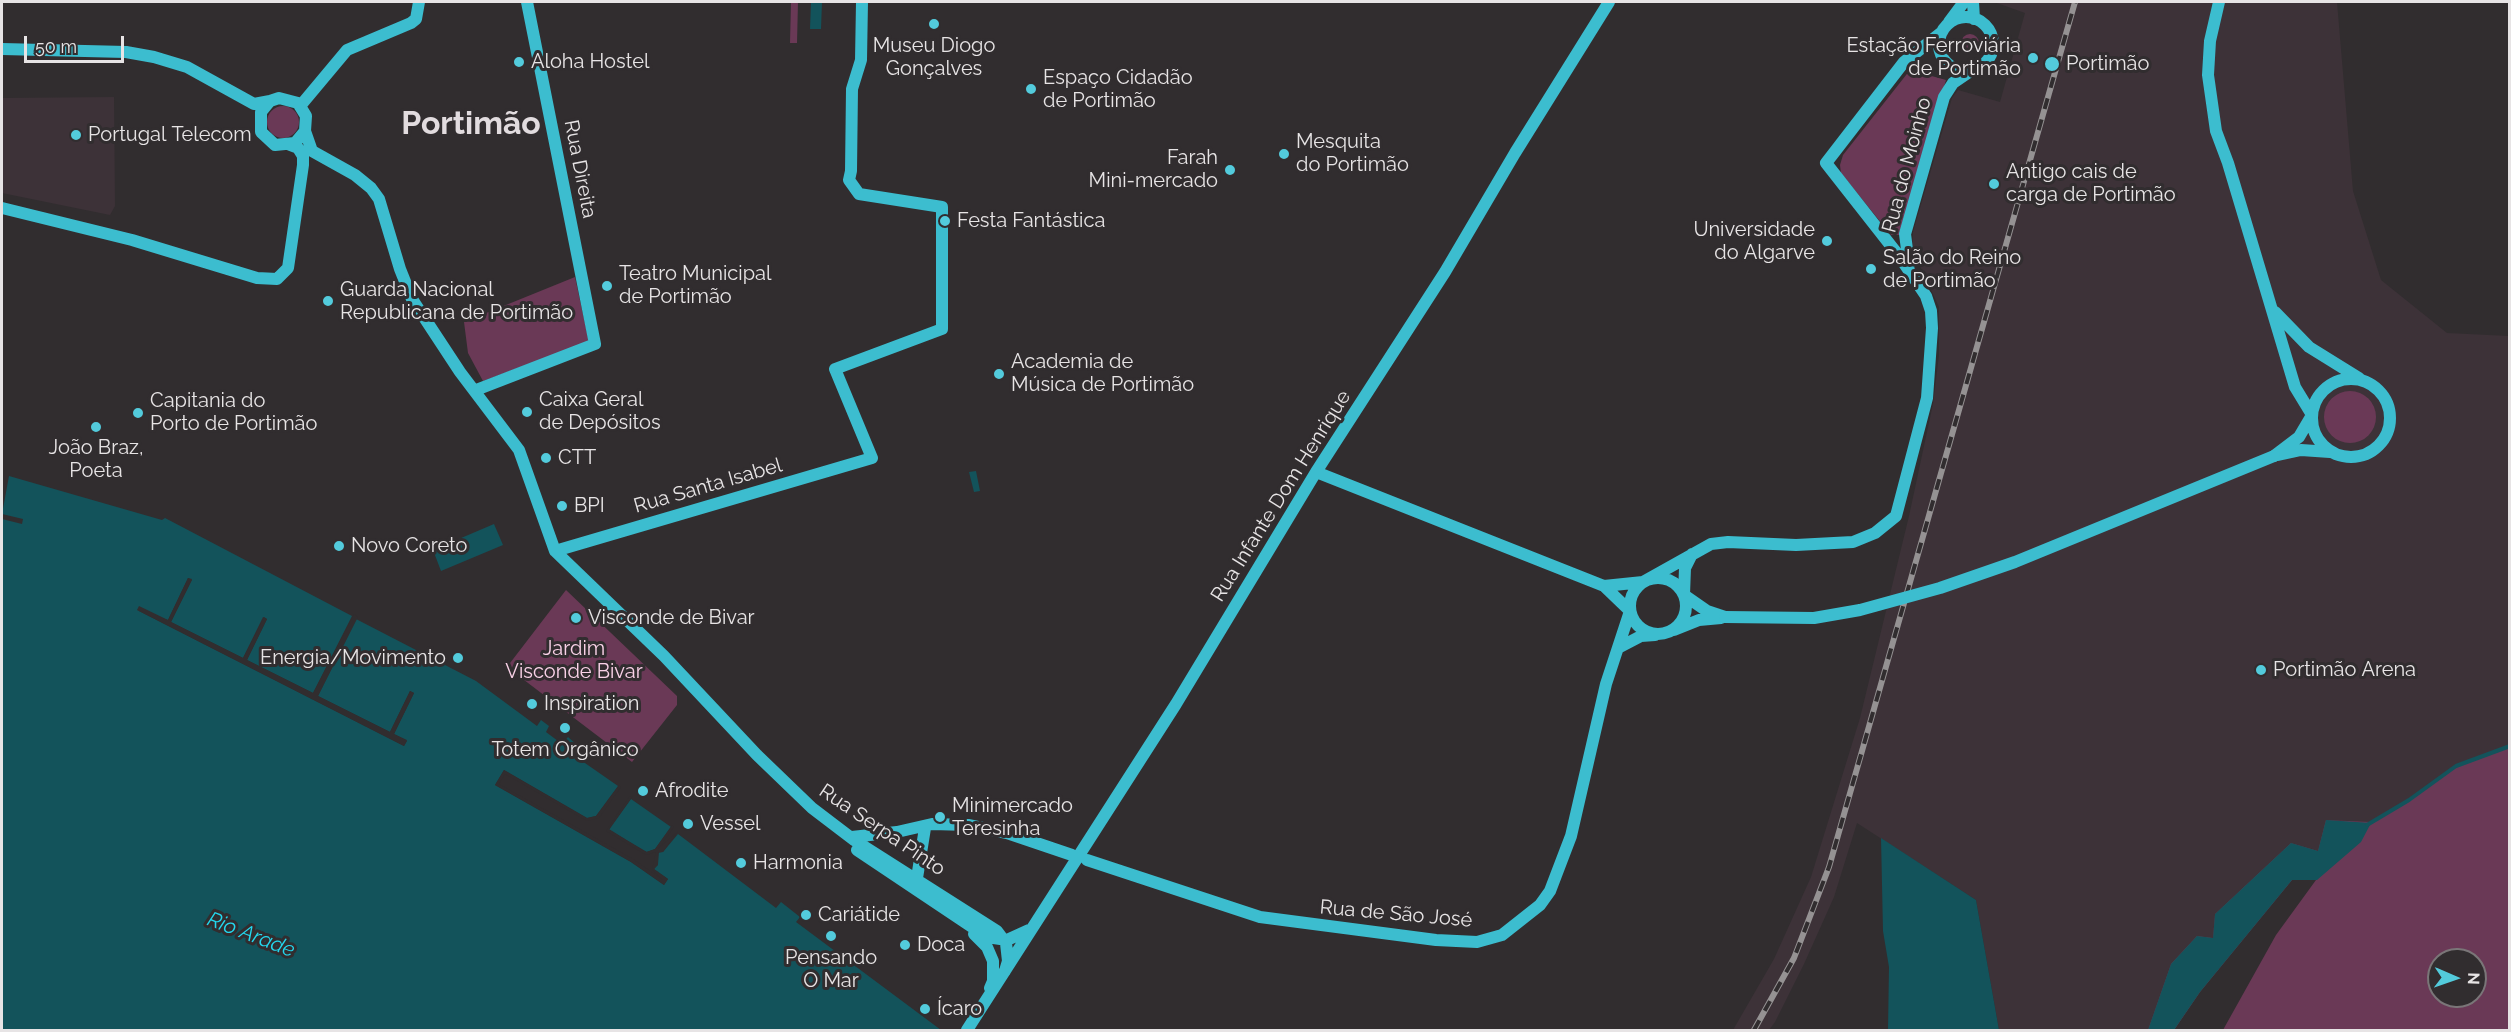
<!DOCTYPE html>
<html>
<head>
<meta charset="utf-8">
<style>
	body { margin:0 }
	#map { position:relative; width:2511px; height:1032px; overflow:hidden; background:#312d2f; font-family:Raleway,sans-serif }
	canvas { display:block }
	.frame { position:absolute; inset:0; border:3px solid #e7e4e5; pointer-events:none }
	.north { position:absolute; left:2427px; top:948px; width:60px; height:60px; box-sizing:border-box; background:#312d2f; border:2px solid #7a7678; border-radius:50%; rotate:92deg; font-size:16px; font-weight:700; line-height:24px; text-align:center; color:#e7e4e5 }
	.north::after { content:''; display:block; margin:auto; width:21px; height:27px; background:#53cbdc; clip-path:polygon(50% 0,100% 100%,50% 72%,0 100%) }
	.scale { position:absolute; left:24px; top:36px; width:100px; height:27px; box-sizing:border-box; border:3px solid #e7e4e5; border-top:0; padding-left:8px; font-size:18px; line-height:21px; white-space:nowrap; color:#e7e4e5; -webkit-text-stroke:4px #312d2f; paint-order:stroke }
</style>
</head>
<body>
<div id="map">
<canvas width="2511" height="1032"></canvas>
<div class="frame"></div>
<div class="north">N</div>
<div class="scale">50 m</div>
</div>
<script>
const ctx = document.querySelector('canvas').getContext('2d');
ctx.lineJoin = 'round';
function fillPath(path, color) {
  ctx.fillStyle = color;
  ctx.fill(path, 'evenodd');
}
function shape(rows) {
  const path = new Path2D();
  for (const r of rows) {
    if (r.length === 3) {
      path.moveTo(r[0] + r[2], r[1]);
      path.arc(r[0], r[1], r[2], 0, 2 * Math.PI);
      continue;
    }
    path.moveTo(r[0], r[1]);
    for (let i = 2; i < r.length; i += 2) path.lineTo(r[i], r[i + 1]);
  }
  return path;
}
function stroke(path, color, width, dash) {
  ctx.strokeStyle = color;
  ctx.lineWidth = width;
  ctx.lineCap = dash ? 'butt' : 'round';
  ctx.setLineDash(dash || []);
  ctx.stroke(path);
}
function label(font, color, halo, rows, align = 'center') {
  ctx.font = font + ' Raleway,sans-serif';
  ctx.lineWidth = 6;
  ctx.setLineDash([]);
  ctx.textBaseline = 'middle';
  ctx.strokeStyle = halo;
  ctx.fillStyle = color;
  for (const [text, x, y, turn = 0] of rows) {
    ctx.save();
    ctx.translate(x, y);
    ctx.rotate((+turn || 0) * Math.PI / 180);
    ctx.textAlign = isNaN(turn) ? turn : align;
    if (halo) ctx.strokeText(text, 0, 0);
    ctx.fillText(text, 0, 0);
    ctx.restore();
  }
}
fillPath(shape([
	[1994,2,2337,2,2353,191,2381,280,2447,333,2509,336,2509,746,2456,766,2409,800,2371,822,2327,820,2318,851,2291,843,2215,914,2213,938,2171,964,2148,1030,1999,1030,1976,900,1857,823,1834,897,1804,964,1775,1022,1769,1030,1733,1030,1774,959,1811,877,1860,718,1909,516,1933,404,1939,355,1939,307,1912,249,1913,232,1952,98,1958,90,2000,102,2025,13],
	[114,97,115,206,110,215,2,193,2,98]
]), '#3d3238');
fillPath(shape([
	[791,2,798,2,797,43,790,43],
	[1970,43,9],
	[1910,70,1946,80,1904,227,1899,235,1891,235,1841,173,1840,165,1843,155],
	[283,122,16],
	[575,277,589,342,483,381,468,353,464,322],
	[2350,417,26],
	[566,590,677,696,677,705,632,762,507,667],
	[2509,746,2509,1030,2223,1030,2276,935,2316,880,2292,880,2200,992,2174,1030,2148,1030,2171,964,2197,936,2213,938,2215,914,2291,843,2318,851,2326,820,2372,822,2409,800,2456,766],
	[2439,960,2475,960,2475,996,2439,996]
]), '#6a3956');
fillPath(shape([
	[811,2,822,2,821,29,810,29],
	[976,471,980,491,974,492,969,472],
	[9,476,162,520,165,518,352,616,313,693,247,660,267,619,263,617,243,658,171,622,192,580,188,578,168,620,137,610,404,746,407,741,394,734,414,693,410,691,390,732,318,696,356,619,476,681,537,726,541,720,549,726,546,732,562,744,568,737,577,745,572,754,618,786,596,816,587,818,504,770,495,785,631,862,664,885,668,879,654,869,658,864,659,852,663,852,678,834,776,908,781,902,800,917,796,922,941,1030,2,1030,2,519,22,524,23,519,2,514],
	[494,524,503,545,441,571,433,550],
	[631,799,671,827,655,849,647,852,609,830],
	[2326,820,2371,823,2361,842,2317,880,2292,880,2200,992,2174,1030,2148,1030,2171,964,2197,936,2213,938,2215,914,2291,843,2318,851],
	[1881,838,1976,900,1999,1030,1888,1030,1889,967,1883,931]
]), '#13535b');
fillPath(shape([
	[188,578,192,579,171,622,243,658,264,617,267,619,247,660,313,693,354,614,358,617,318,696,390,732,410,691,414,693,394,734,407,740,404,746,137,610,139,606,168,620],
	[504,770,587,818,596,816,619,785,621,787,599,818,587,821,505,774,499,784,633,859,663,880,652,870,656,852,646,855,606,831,629,797,633,796,609,829,646,852,655,849,672,825,674,827,658,849,678,831,663,852,658,853,658,865,654,869,668,879,664,885,631,862,495,785]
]), '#312d2f');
stroke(shape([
	[2367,825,2409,800,2456,766,2510,746]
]), '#13535b', 4);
stroke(shape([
	[1973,2,1974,19],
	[2219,2,2210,41,2208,75,2216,131,2228,163,2295,387,2312,415,2299,437,2274,456],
	[1966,44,27],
	[1949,22,1964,2],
	[2,49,126,52,154,57,187,67,254,104,270,101],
	[301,105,347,50,411,23,416,19,419,2],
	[305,131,295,143,275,145,261,132,261,112,270,101,279,98,298,103,306,116,305,131,312,151,355,175,371,188,379,199,400,269,412,299,460,372,519,450,555,551,664,656,757,755,812,808,854,840,997,931,1006,943,1008,961,1005,971],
	[2,208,132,240,257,278,277,279,288,268,303,165,303,156,298,148,290,145],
	[1909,265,1905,234,1944,97,1953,83,1972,70],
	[2275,312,2309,347,2359,378],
	[2351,418,39],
	[476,390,595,344,527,2],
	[2278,455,2301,450,2330,452],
	[555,551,872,458,835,369,942,329,942,207,859,194,849,180,851,171,852,89,861,60,862,2],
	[1692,554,1685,568,1684,595,1707,611,1725,617],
	[1658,606,28],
	[1604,586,1643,582,1711,544,1728,542,1796,545,1853,542,1875,533,1896,516,1927,398,1932,328,1931,311,1926,296,1899,256,1826,163,1904,62,1942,32],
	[1674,630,1699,620,1721,618],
	[1618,648,1641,636,1655,635],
	[852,837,897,832,932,824,968,825,1007,833,1072,855],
	[857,850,987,937,1007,940,1029,930],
	[1087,860,1260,917,1436,940,1477,942,1502,935,1540,905,1550,891,1571,836,1606,684,1630,611,1604,586,1316,472],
	[913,881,917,878,925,828],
	[974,934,987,947,993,961,993,981,990,988],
	[967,1030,1176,704,1316,472,1445,272,1515,153,1609,2]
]), '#3cbdcf', 12);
const rail = shape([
	[1754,1030,1794,958,1829,867,2075,2]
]);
stroke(rail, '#959293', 6);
stroke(rail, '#312d2f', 4, [11]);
stroke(shape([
	[1725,617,1814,618,1860,610,1940,588,2015,562,2274,456]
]), '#3cbdcf', 12);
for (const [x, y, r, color] of [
	[934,24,6,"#53cbdc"],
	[2033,58,6,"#53cbdc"],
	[519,62,6,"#53cbdc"],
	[2052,64,8,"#53cbdc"],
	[1031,89,6,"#53cbdc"],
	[76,135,6,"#53cbdc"],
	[1284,154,6,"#53cbdc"],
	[1230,170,6,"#53cbdc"],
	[1994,184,6,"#53cbdc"],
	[945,221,6,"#53cbdc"],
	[1827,241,6,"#53cbdc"],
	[1871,269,6,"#53cbdc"],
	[607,286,6,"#53cbdc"],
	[328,301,6,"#53cbdc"],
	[999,374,6,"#53cbdc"],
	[527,412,6,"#53cbdc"],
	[138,413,6,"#53cbdc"],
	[96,427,6,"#53cbdc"],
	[546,458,6,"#53cbdc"],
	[562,506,6,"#53cbdc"],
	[339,546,6,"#53cbdc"],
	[576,618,6,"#53cbdc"],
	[458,658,6,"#53cbdc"],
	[2261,670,6,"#53cbdc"],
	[532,704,6,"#53cbdc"],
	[565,728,6,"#53cbdc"],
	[643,791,6,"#53cbdc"],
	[940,817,6,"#53cbdc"],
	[688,824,6,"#53cbdc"],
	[741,863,6,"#53cbdc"],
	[806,915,6,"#53cbdc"],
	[831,936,6,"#53cbdc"],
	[905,945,6,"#53cbdc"],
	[925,1009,6,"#53cbdc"]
]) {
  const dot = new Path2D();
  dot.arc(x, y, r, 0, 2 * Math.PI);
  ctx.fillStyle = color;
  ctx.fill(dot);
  stroke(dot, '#312d2f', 2);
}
label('20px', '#e7e4e5', '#312d2f', [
	["Museu Diogo",934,46,"center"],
	["Gonçalves",934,69,"center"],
	["Estação Ferroviária",2021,46,"right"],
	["de Portimão",2021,69,"right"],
	["Aloha Hostel",531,62],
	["Portimão",2066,64],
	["Espaço Cidadão",1043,78],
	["de Portimão",1043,101],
	["Portugal Telecom",88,135],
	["Mesquita",1296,142],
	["do Portimão",1296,165],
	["Farah",1218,158,"right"],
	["Mini-mercado",1218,181,"right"],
	["Antigo cais de",2006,172],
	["carga de Portimão",2006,195],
	["Festa Fantástica",957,221],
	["Universidade",1815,230,"right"],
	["do Algarve",1815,253,"right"],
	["Salão do Reino",1883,258],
	["de Portimão",1883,281],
	["Teatro Municipal",619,274],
	["de Portimão",619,297],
	["Guarda Nacional",340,290],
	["Republicana de Portimão",340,313],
	["Academia de",1011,362],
	["Música de Portimão",1011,385],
	["Caixa Geral",539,400],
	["de Depósitos",539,423],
	["Capitania do",150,401],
	["Porto de Portimão",150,424],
	["João Braz,",96,448,"center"],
	["Poeta",96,471,"center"],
	["CTT",558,458],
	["BPI",574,506],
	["Novo Coreto",351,546],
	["Visconde de Bivar",588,618],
	["Energia/Movimento",446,658,"right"],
	["Portimão Arena",2273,670],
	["Inspiration",544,704],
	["Totem Orgânico",565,750,"center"],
	["Afrodite",655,791],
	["Minimercado",952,806],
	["Teresinha",952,829],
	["Vessel",700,824],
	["Harmonia",753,863],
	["Cariátide",818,915],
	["Doca",917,945],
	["Pensando",831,958,"center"],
	["O Mar",831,981,"center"],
	["Ícaro",937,1009]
], 'left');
label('20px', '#e7e4e5', '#312d2f', [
	["Rua do Moinho",1907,165,-75],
	["Rua Direita",580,169,79],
	["Rua Santa Isabel",708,486,-16],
	["Rua Infante Dom Henrique",1281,496,-58],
	["Rua Serpa Pinto",882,830,34],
	["Rua de São José",1396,914,5]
]);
label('20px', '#fad2e8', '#312d2f', [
	["Jardim",574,649],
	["Visconde Bivar",574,672]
]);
label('italic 21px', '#23d8ee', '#312d2f', [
	["Rio Arade",251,935,21]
]);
label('bold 32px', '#e2dcdf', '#312d2f', [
	["Portimão",471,124]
]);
</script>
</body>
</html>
